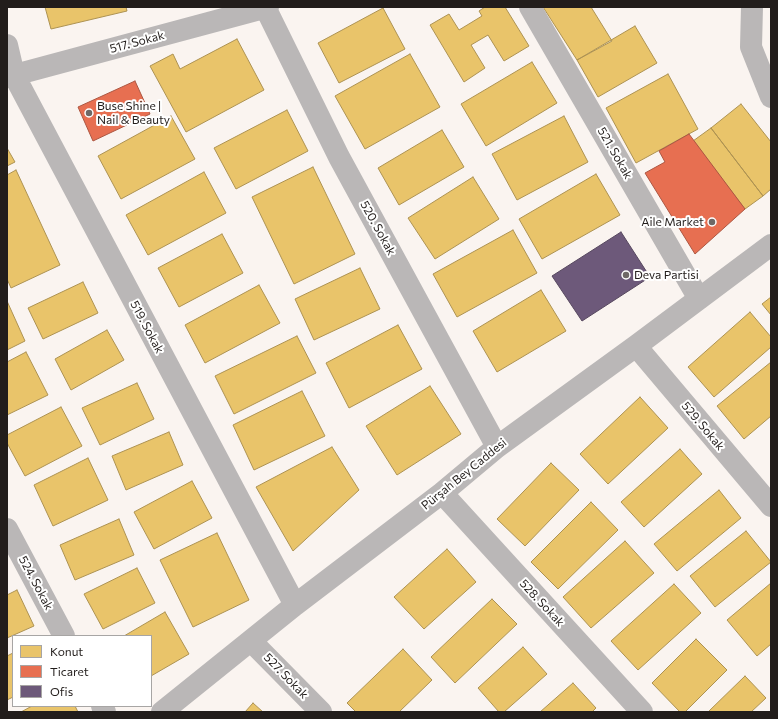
<!DOCTYPE html>
<html>
<head>
<meta charset="utf-8">
<style>
	body { margin:0 }
	#map { position:relative; width:778px; height:719px; overflow:hidden; background:#faf4f0; font-family:Commissioner,sans-serif }
	canvas { display:block }
	.frame { position:absolute; inset:0; border:8px solid #221d1b; pointer-events:none }
	.legend { position:absolute; left:12px; top:635px; width:140px; height:72px; box-sizing:border-box; background:#fff; border:1px solid #a7a5a4; margin:0; padding:5px 7px; list-style:none; font-size:12px; color:#221d1b }
	.legend li { display:flex; align-items:center; gap:8px; height:20px }
	.legend b { width:20px; border:1px solid #a7a5a4 }
</style>
</head>
<body>
<div id="map">
<canvas width="778" height="719"></canvas>
<div class="frame"></div>
<ul class="legend">
<li><b style="height:11px;background:#e9c46a"></b>Konut</li>
<li><b style="height:11px;background:#e76f51"></b>Ticaret</li>
<li><b style="height:11px;background:#6d597a"></b>Ofis</li>
</ul>
</div>
<script>
const ctx = document.querySelector('canvas').getContext('2d');
ctx.lineJoin = 'round';
function fillPath(path, color) {
  ctx.fillStyle = color;
  ctx.fill(path, 'evenodd');
}
function shape(rows) {
  const path = new Path2D();
  for (const r of rows) {
    path.moveTo(r[0], r[1]);
    for (let i = 2; i < r.length; i += 2) path.lineTo(r[i], r[i + 1]);
  }
  return path;
}
function stroke(path, color, width, dash) {
  ctx.strokeStyle = color;
  ctx.lineWidth = width;
  ctx.lineCap = dash ? 'butt' : 'round';
  ctx.setLineDash(dash || []);
  ctx.stroke(path);
}
function label(font, color, halo, rows, align = 'center') {
  ctx.font = font + ' Commissioner,sans-serif';
  ctx.lineWidth = 4;
  ctx.setLineDash([]);
  ctx.textBaseline = 'middle';
  ctx.strokeStyle = halo;
  ctx.fillStyle = color;
  for (const [text, x, y, turn = 0] of rows) {
    ctx.save();
    ctx.translate(x, y);
    ctx.rotate((+turn || 0) * Math.PI / 180);
    ctx.textAlign = isNaN(turn) ? turn : align;
    if (halo) ctx.strokeText(text, 0, 0);
    ctx.fillText(text, 0, 0);
    ctx.restore();
  }
}
const homes = shape([
	[45,7,126,7,127,11,51,29,45,7],
	[485,7,505,7,529,46,504,61,488,35,471,45,485,68,464,82,430,25,449,14,459,30,482,16,479,11,485,7],
	[543,7,591,7,612,41,577,60,543,7],
	[383,8,405,49,339,83,318,43,383,8],
	[635,26,657,63,598,97,577,60,635,26],
	[237,39,264,90,186,132,150,66,173,54,180,69,237,39],
	[410,54,440,107,365,149,335,96,410,54],
	[532,62,557,103,486,146,461,104,532,62],
	[668,74,698,129,636,163,606,108,668,74],
	[741,104,771,142,771,189,763,196,711,128,741,104],
	[287,110,308,151,236,189,214,148,287,110],
	[171,116,195,159,121,199,98,156,171,116],
	[564,116,588,162,517,200,492,154,564,116],
	[711,128,763,196,745,209,693,141,711,128],
	[442,130,464,167,399,205,378,168,442,130],
	[7,148,15,162,7,166,7,148],
	[313,167,355,254,294,284,252,197,313,167],
	[16,170,60,265,11,288,7,279,7,175,16,170],
	[204,172,226,213,148,255,126,215,204,172],
	[596,174,620,215,542,259,519,219,596,174],
	[473,177,499,219,435,259,408,218,473,177],
	[513,230,537,273,457,317,433,274,513,230],
	[222,234,243,273,179,307,158,268,222,234],
	[360,268,380,309,314,340,295,299,360,268],
	[83,282,98,313,43,339,28,308,83,282],
	[259,285,280,323,205,363,185,325,259,285],
	[541,290,566,331,497,372,473,331,541,290],
	[771,297,771,315,762,304,771,297],
	[7,301,25,341,7,350,7,301],
	[750,312,771,337,771,347,714,397,688,367,750,312],
	[398,325,422,369,349,408,326,363,398,325],
	[107,330,124,360,71,390,55,359,107,330],
	[297,336,316,373,234,414,215,376,297,336],
	[26,352,48,395,7,415,7,362,26,352],
	[771,362,771,416,744,439,717,406,771,362],
	[137,383,154,419,100,445,82,408,137,383],
	[430,386,461,434,397,475,366,426,430,386],
	[302,391,325,436,254,470,233,425,302,391],
	[640,397,668,428,608,484,580,454,640,397],
	[61,407,82,446,25,476,7,443,7,435,61,407],
	[169,432,183,465,126,490,112,456,169,432],
	[332,447,359,490,293,551,256,487,332,447],
	[680,449,702,474,644,527,621,502,680,449],
	[88,458,108,500,53,526,34,485,88,458],
	[551,463,579,490,525,546,497,519,551,463],
	[192,481,212,518,154,549,134,512,192,481],
	[719,490,741,518,677,571,654,544,719,490],
	[591,502,618,530,558,589,531,562,591,502],
	[119,519,134,555,75,580,60,545,119,519],
	[746,531,771,562,715,607,690,576,746,531],
	[217,533,249,600,193,627,160,560,217,533],
	[625,541,654,573,591,628,563,597,625,541],
	[447,549,476,582,424,629,394,597,447,549],
	[137,568,155,603,103,629,84,594,137,568],
	[771,583,771,644,757,656,727,620,771,583],
	[674,584,701,613,638,670,611,641,674,584],
	[17,590,34,626,7,638,7,595,17,590],
	[492,599,517,624,455,683,431,657,492,599],
	[165,612,189,654,151,676,151,636,124,636,165,612],
	[696,639,727,670,685,712,680,712,652,683,696,639],
	[523,647,547,674,504,712,499,712,478,688,523,647],
	[403,649,432,680,399,712,356,712,347,703,403,649],
	[13,653,13,697,7,700,7,656,13,653],
	[745,676,766,698,751,712,708,712,745,676],
	[573,683,596,708,592,712,540,712,573,683],
	[253,703,263,712,245,712,253,703],
	[32,706,75,706,78,712,21,712,32,706]
]);
fillPath(homes, '#e9c46a');
stroke(homes, '#ad9252', 1);
const shops = shape([
	[135,81,150,114,93,141,78,107,135,81],
	[689,134,745,209,695,254,645,173,665,162,659,151,689,134]
]);
fillPath(shops, '#e76f51');
stroke(shops, '#ac5641', 1);
const offices = shape([
	[621,232,650,277,582,321,552,276,621,232]
]);
fillPath(offices, '#6d597a');
stroke(offices, '#56475e', 1);
stroke(shape([
	[265,7,339,157,497,447],
	[530,7,699,299],
	[752,7,751,47,771,97],
	[7,45,14,75,295,605],
	[7,77,268,7],
	[636,346,771,506],
	[442,493,642,712],
	[7,529,64,636],
	[251,641,321,712],
	[102,706,105,712],
	[162,712,295,605,442,493,497,447,636,346,771,245]
]), '#bab7b7', 22);
for (const [x, y, r, color] of [
	[89,113,4,"#6e6866"],
	[712,222,4,"#6e6866"],
	[626,275,4,"#6e6866"]
]) {
  const dot = new Path2D();
  dot.arc(x, y, r, 0, 2 * Math.PI);
  ctx.fillStyle = color;
  ctx.fill(dot);
  stroke(dot, '#fff', 1.5);
}
label('12px', '#221d1b', '#fff', [
	["517. Sokak",137,42,-15],
	["521. Sokak",615,153,60],
	["520. Sokak",378,228,61],
	["519. Sokak",147,327,62],
	["529. Sokak",703,426,50],
	["Pürşah Bey Caddesi",464,474,-39],
	["524. Sokak",36,583,62],
	["528. Sokak",542,603,47],
	["527. Sokak",286,676,46]
]);
label('12px', '#221d1b', '#fff', [
	["Buse Shine |",97,106],
	["Nail & Beauty",97,120],
	["Aile Market",704,222,"right"],
	["Deva Partisi",634,275]
], 'left');
</script>
</body>
</html>
